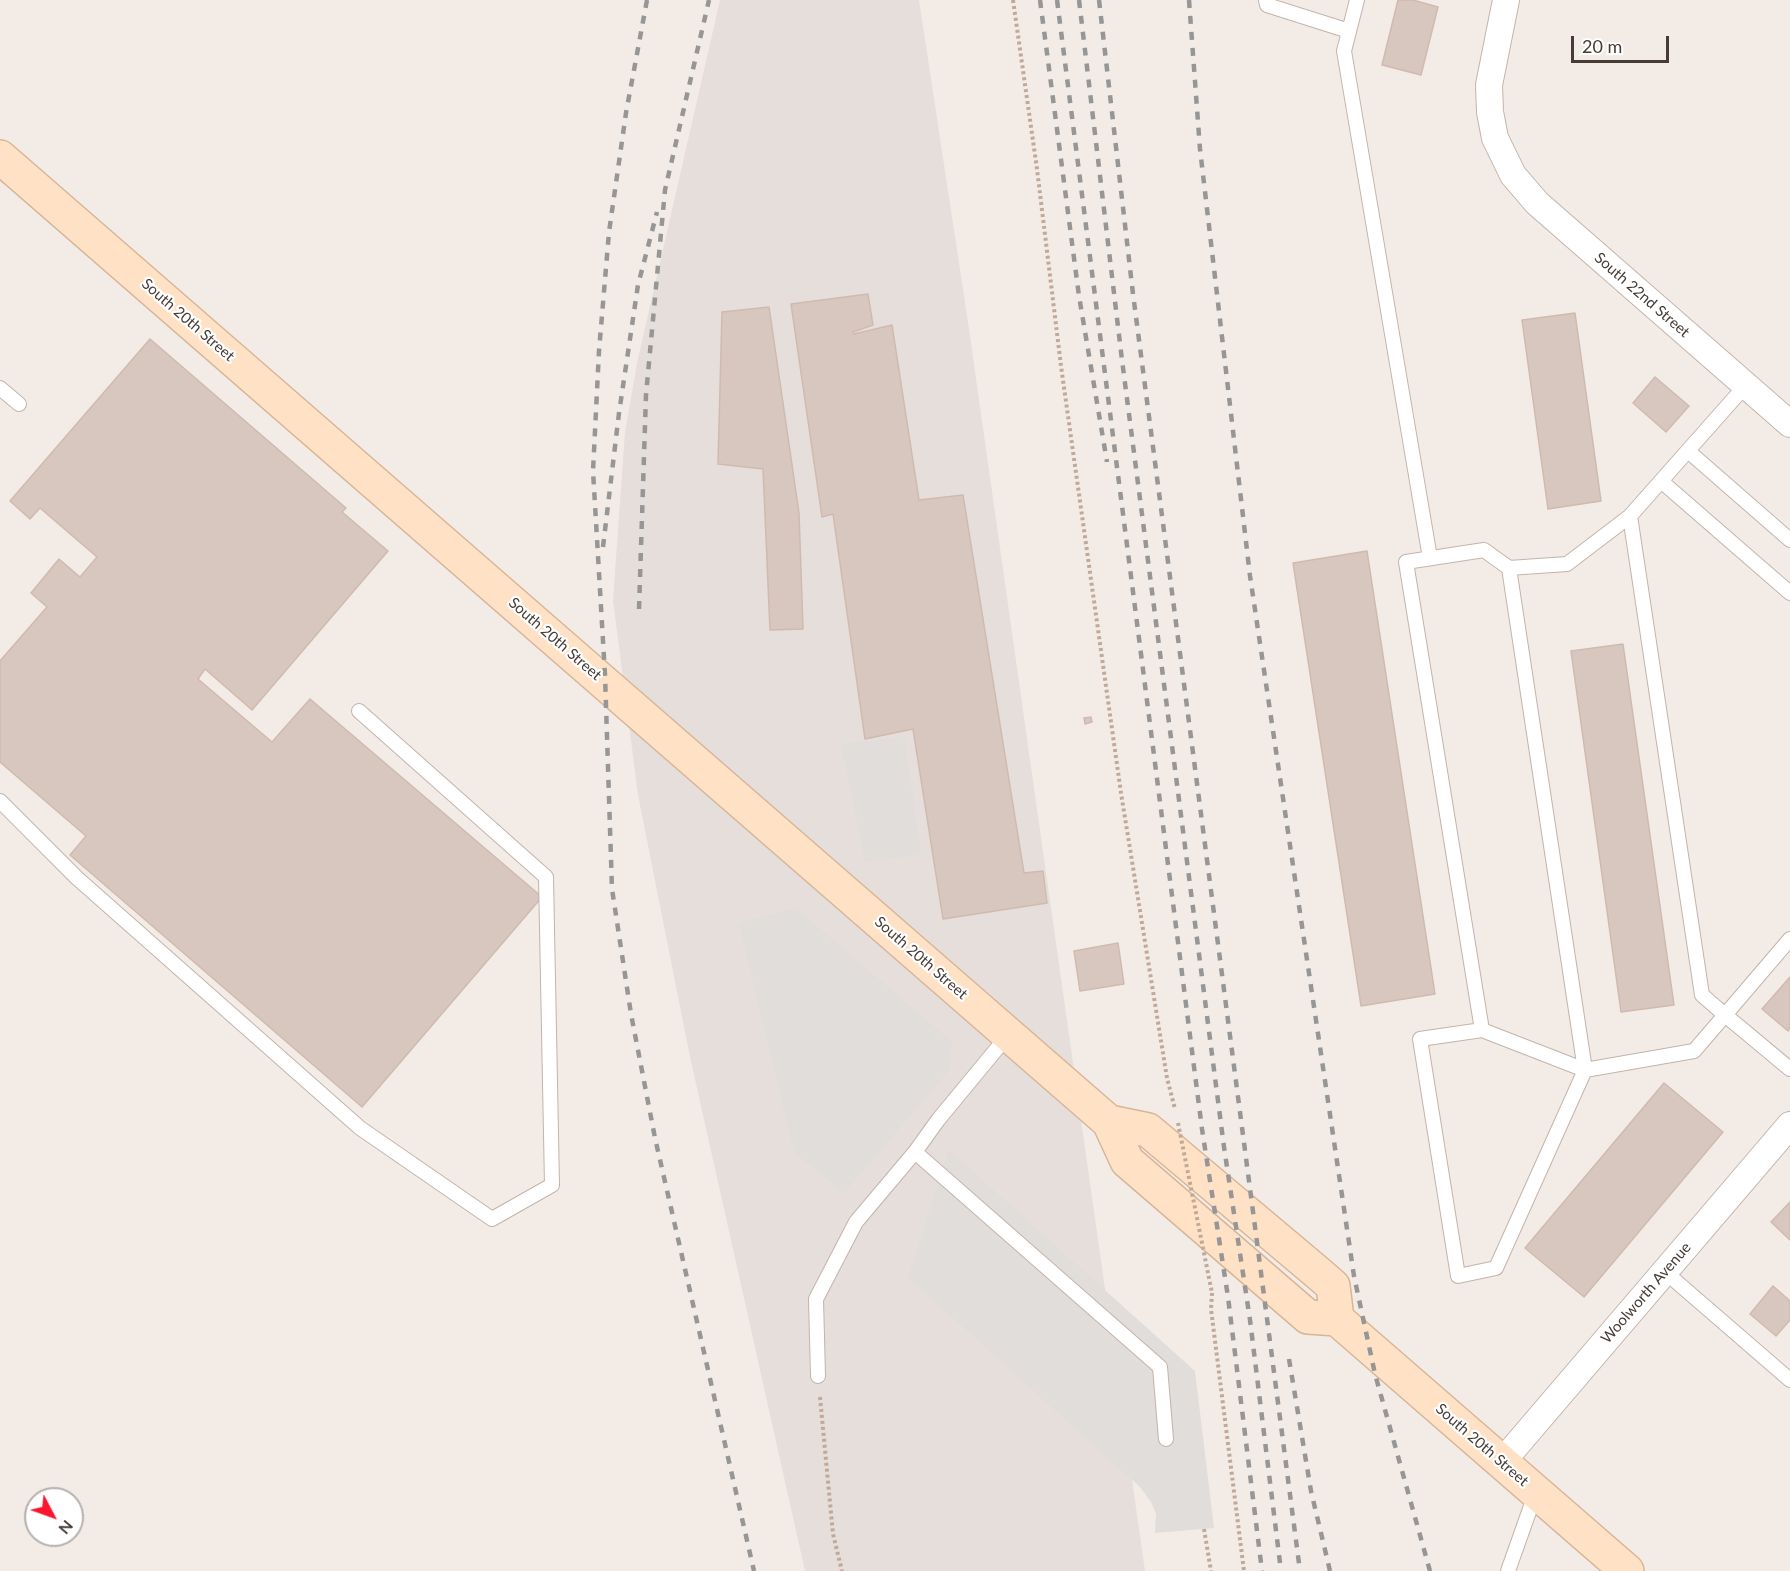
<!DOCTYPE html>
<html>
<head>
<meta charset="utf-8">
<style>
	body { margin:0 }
	#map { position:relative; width:1790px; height:1571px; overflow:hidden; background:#f3ece6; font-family:Lato,sans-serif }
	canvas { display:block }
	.north { position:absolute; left:24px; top:1487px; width:60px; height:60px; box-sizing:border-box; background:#fff; border:2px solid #b5b1ae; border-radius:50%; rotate:131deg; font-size:16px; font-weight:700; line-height:24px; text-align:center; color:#463b35 }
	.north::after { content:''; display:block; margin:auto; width:21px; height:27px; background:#fc152e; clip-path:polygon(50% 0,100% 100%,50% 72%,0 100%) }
	.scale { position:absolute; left:1571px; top:36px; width:98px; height:27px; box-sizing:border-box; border:3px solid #463b35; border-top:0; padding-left:8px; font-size:18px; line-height:21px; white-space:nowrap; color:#463b35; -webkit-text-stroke:4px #fff; paint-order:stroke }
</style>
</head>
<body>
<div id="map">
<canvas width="1790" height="1571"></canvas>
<div class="north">N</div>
<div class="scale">20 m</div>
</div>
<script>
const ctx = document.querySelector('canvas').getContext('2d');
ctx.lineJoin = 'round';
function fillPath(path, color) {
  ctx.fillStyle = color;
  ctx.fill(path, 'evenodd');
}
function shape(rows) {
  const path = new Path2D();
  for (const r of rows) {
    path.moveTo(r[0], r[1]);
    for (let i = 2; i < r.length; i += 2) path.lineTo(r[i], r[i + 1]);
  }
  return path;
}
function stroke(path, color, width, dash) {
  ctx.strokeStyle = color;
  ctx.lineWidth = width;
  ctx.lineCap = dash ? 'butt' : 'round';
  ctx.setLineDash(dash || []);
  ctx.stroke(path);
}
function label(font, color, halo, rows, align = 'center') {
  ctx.font = font + ' Lato,sans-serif';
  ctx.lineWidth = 4.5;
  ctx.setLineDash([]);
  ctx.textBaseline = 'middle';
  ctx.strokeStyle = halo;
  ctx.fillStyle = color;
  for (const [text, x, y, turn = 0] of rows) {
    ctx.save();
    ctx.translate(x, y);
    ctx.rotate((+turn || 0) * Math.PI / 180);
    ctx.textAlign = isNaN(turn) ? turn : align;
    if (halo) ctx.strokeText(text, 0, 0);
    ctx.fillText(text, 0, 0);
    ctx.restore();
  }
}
fillPath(shape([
	[720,0,919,0,968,322,1145,1571,805,1571,690,1057,638,795,613,600,625,432,637,363]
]), '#e5dedb');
fillPath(shape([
	[904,736,921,854,865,862,841,744],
	[796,908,952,1042,949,1070,844,1193,794,1152,739,923],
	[949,1150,1195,1371,1214,1528,1155,1533,1156,1514,1151,1502,1140,1487,908,1277]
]), '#e1dddb');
const building = shape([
	[1398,0,1413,0,1438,7,1421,75,1382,65,1398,0],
	[868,294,873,325,853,332,854,334,892,325,919,500,963,495,1024,873,1043,871,1047,903,943,919,913,729,865,739,833,514,822,517,791,304,868,294],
	[769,307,799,513,803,629,770,630,763,469,718,464,722,312,769,307],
	[1575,313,1601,501,1548,509,1522,320,1575,313],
	[150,339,346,508,342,512,388,551,252,710,205,669,198,679,272,742,310,699,542,897,362,1107,70,855,86,836,0,762,0,661,47,607,31,593,59,559,80,577,97,557,40,508,30,519,10,501,150,339],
	[1655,377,1689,406,1666,432,1633,403,1655,377],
	[1367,551,1435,994,1361,1006,1293,563,1367,551],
	[1623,644,1674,1005,1621,1012,1571,651,1623,644],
	[1091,717,1092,722,1085,724,1084,718,1091,717],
	[1118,943,1124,984,1080,991,1074,951,1118,943],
	[1790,977,1790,1028,1788,1031,1762,1009,1790,977],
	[1664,1083,1723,1132,1584,1297,1525,1248,1664,1083],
	[1790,1202,1790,1240,1771,1222,1790,1202],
	[1773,1286,1790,1301,1790,1320,1776,1336,1750,1314,1773,1286]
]);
fillPath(building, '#d8c7bf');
stroke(building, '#d0baaf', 1.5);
const lane = shape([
	[1266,0,1267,5,1349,31],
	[1357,0,1344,51,1430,558],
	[0,388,19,404],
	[1688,451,1790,540],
	[1661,481,1790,593],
	[1509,568,1585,1070,1496,1268,1458,1276,1420,1039,1482,1030,1585,1070,1694,1051,1725,1015,1702,995,1630,516],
	[0,801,77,878,360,1128,492,1219,552,1185,546,877,359,711],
	[1790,939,1725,1015,1790,1069],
	[1482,1030,1406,562,1484,550,1509,568,1567,564,1630,516,1746,385],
	[1009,1034,938,1120,915,1152,1160,1367,1166,1439],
	[1664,1271,1790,1380],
	[818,1376,816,1299,856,1222,915,1152],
	[1508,1571,1536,1492]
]);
const street = shape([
	[1506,0,1489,85,1490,112,1495,138,1513,175,1537,203,1790,424],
	[1502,1462,1790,1125]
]);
const secondary = shape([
	[0,157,1109,1122,1127,1161,1308,1317,1337,1319,1627,1571],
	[1109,1122,1148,1130,1318,1273,1333,1286,1337,1319]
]);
stroke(lane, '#c2b4ac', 16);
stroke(street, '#c2b4ac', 28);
stroke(secondary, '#d7b598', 36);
stroke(shape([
	[1013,0,1037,169,1061,366,1121,793,1167,1078,1175,1109],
	[1212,1293,1211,1309,1244,1571],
	[820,1397,833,1534,842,1571],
	[1204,1529,1211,1571]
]), '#c1a99a', 4, [3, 3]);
stroke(lane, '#fff', 14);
stroke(street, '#fff', 26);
stroke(secondary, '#ffe2c5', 33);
stroke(shape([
	[647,0,626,113,609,232,599,351,593,471,605,675,612,889,631,1014,655,1138,754,1571],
	[1040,0,1079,296,1107,462],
	[1057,0,1202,1129,1228,1297,1262,1571],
	[1079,0,1122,360,1224,1147,1250,1320,1281,1571],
	[1099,0,1133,294,1300,1571],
	[1189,0,1200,149,1250,576,1354,1276,1375,1374,1430,1571],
	[603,547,619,413,638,285,657,212],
	[639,609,646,395,665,190,709,0],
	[1289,1359,1311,1491,1330,1571]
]), '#969696', 4.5, [8, 8]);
stroke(shape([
	[1178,1123,1212,1293]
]), '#c1a99a', 4, [3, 3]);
label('15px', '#463b35', '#fff', [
	["South 22nd Street",1642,295,41],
	["South 20th Street",188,320,41],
	["South 20th Street",555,639,41],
	["South 20th Street",921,958,41],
	["Woolworth Avenue",1646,1293,-49],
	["South 20th Street",1482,1445,41]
]);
</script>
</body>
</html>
